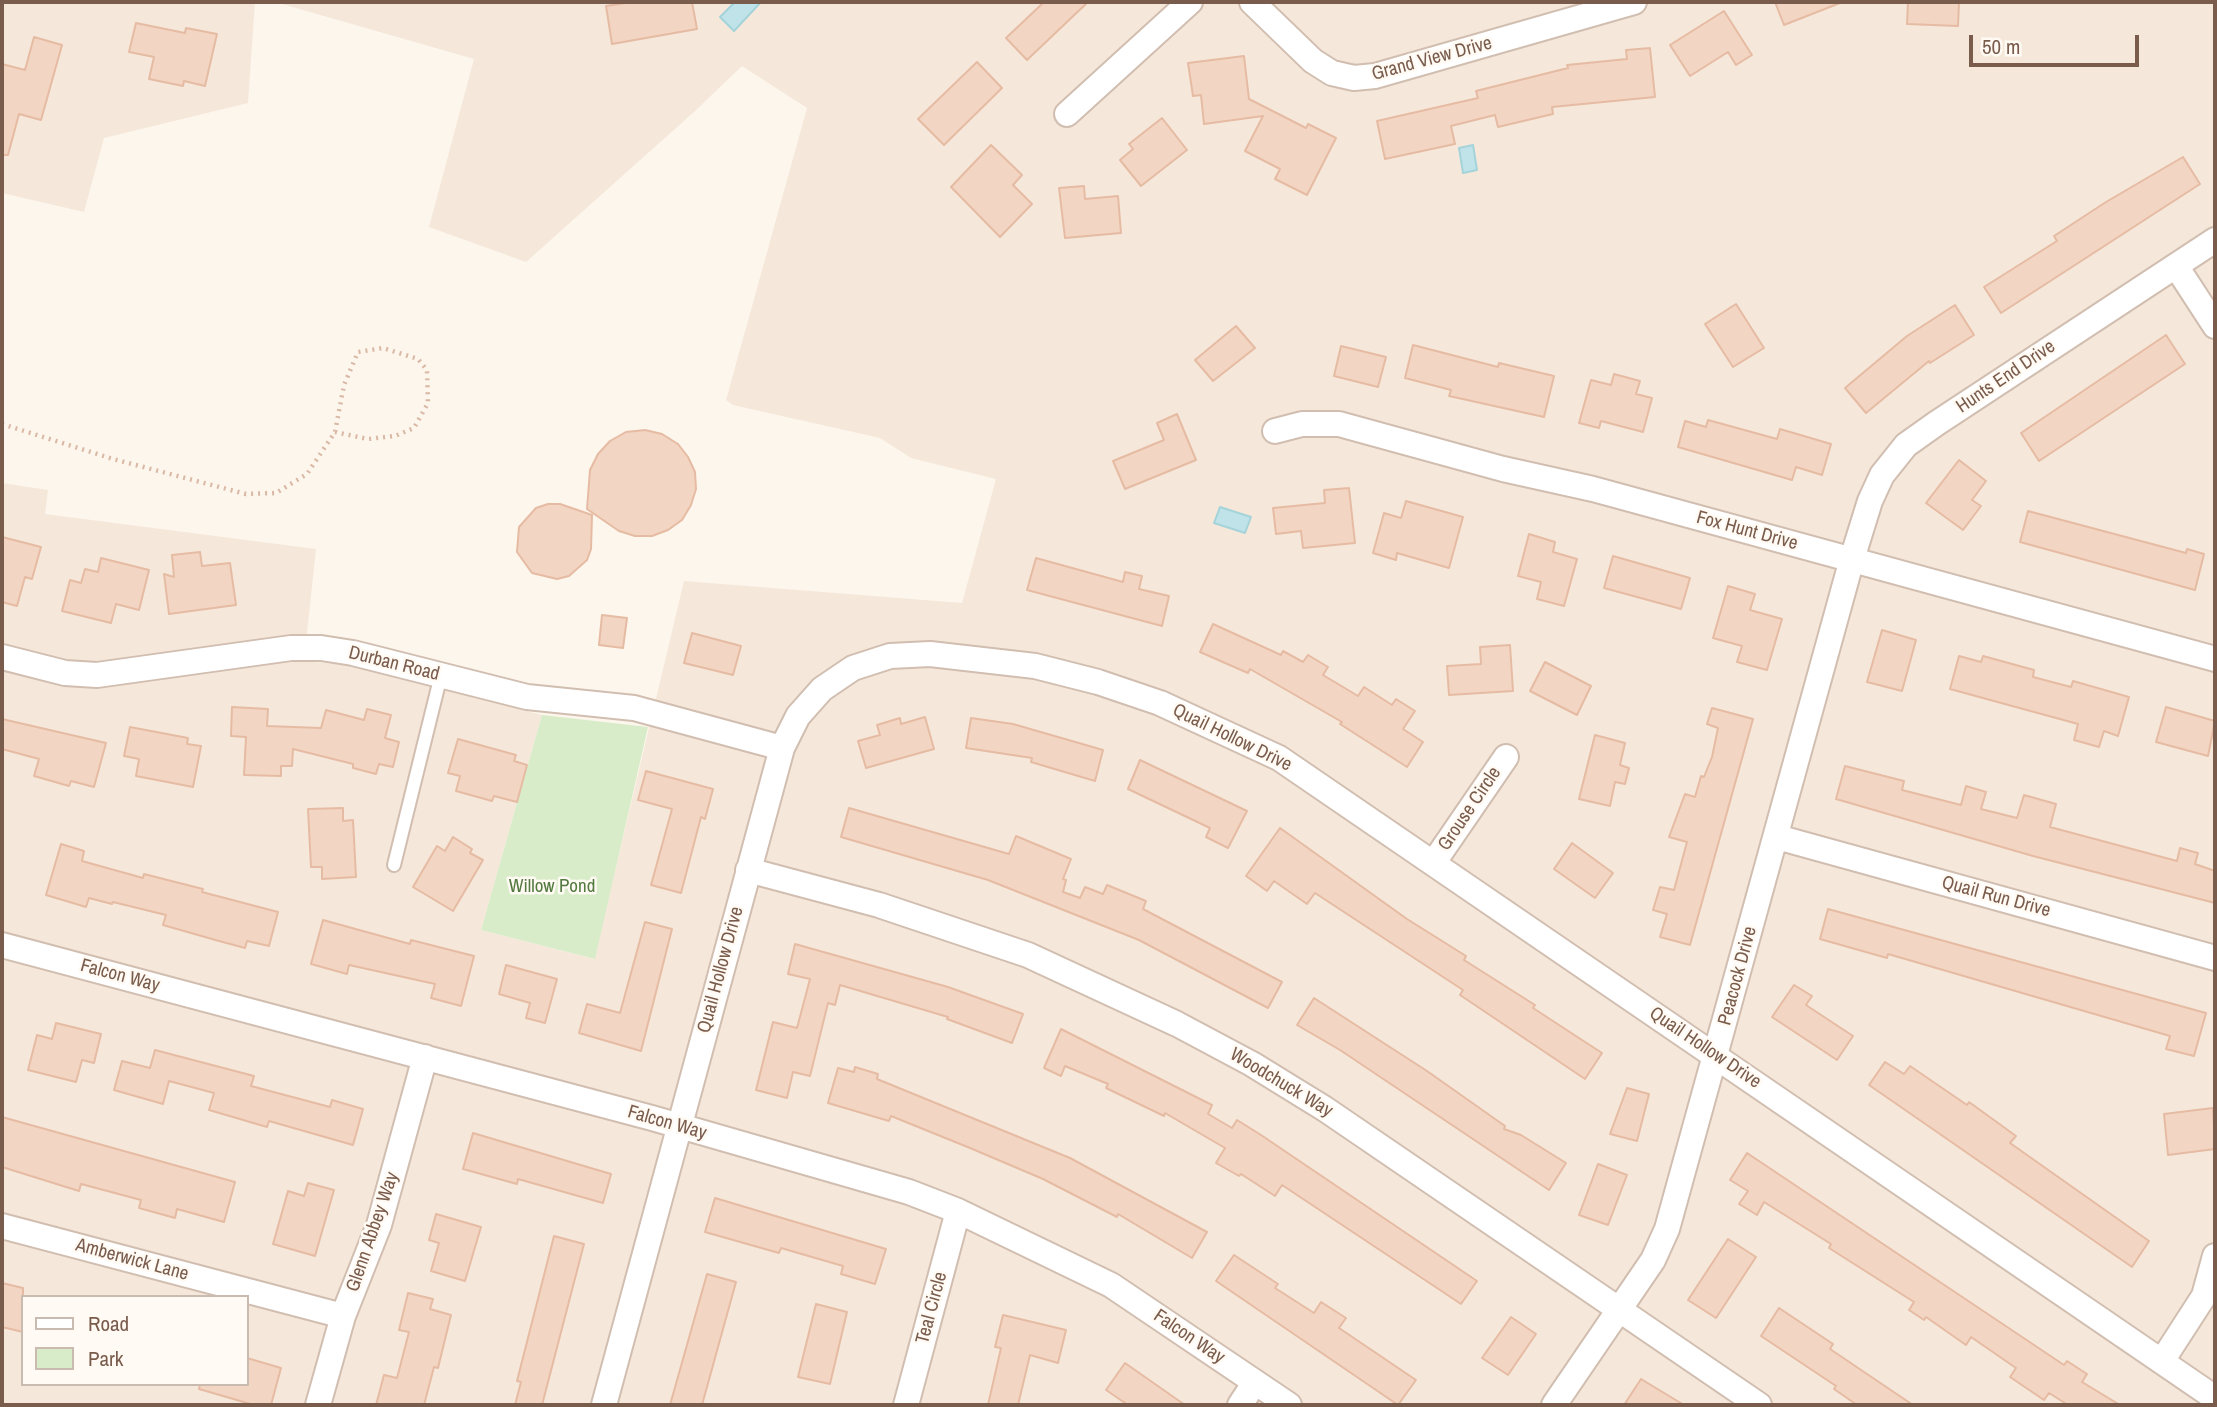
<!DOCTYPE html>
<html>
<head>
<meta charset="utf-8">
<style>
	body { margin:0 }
	#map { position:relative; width:2217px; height:1407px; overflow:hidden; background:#fdf6ec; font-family:"Archivo Narrow",sans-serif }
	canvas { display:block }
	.frame { position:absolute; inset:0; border:4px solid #7a5c4d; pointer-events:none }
	.legend { position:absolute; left:21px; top:1295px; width:228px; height:91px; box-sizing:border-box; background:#fffaf3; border:2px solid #cabbb1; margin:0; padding:9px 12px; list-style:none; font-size:21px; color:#7a5c4d }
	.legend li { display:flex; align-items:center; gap:14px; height:35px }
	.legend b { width:35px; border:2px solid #cabbb1 }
	.scale { position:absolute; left:1969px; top:35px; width:170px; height:32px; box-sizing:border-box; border:4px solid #7a5c4d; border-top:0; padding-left:9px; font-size:21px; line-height:24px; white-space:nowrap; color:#7a5c4d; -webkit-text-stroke:5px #fffaf3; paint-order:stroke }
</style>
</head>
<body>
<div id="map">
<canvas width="2217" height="1407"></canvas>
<div class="frame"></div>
<ul class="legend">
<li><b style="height:9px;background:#fff"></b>Road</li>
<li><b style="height:19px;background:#d8ecc9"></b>Park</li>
</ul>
<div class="scale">50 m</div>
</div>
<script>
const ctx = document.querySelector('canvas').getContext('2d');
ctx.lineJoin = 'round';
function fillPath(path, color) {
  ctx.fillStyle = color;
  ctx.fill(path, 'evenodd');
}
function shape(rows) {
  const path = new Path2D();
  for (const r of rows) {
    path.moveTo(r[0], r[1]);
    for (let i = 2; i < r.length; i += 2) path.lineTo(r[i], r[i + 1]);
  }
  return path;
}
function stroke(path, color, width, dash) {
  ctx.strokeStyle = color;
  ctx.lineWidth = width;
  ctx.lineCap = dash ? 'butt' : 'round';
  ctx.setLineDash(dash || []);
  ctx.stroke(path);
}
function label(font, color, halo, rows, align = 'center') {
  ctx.font = font + ' "Archivo Narrow",sans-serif';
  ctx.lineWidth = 5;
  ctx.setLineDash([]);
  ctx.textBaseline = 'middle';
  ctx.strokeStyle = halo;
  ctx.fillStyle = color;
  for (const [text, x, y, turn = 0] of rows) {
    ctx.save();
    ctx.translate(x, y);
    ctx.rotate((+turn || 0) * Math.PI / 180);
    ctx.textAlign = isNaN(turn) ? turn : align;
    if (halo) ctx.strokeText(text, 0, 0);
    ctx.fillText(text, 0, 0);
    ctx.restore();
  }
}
fillPath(shape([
	[2,2,255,2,248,103,104,138,84,212,2,193],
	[275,2,2215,2,2215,1405,2,1405,2,483,48,490,45,514,316,549,304,661,357,666,542,715,481,930,594,959,684,581,962,603,996,479,911,458,880,438,733,405,726,400,807,108,742,66,694,112,526,262,429,227,474,59],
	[23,1297,247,1297,247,1384,23,1384]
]), '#f5e8da');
fillPath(shape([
	[542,715,648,727,595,959,481,930]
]), '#d8ecc9');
const water = shape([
	[735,2,761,2,734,31,720,17,735,2],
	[1473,145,1477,170,1463,173,1459,148,1473,145],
	[1220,507,1251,517,1245,533,1214,523,1220,507]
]);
fillPath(water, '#bfe3e8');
stroke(water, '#a5d3da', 2);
const building = shape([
	[632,2,692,2,697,29,612,44,606,6,632,2],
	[1044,2,1088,2,1027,60,1006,38,1044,2],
	[1775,2,1840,2,1840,3,1784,25,1775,2],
	[1908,2,1959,2,1958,26,1907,24,1908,2],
	[1724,11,1752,55,1736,65,1728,52,1690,76,1670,45,1724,11],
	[136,23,185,33,186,28,217,34,205,86,184,81,183,86,149,79,154,57,129,52,136,23],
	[34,37,62,45,41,120,19,114,8,155,2,155,2,64,25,70,34,37],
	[1650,48,1655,97,1552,107,1553,114,1498,127,1495,115,1451,126,1455,144,1385,159,1377,121,1478,98,1476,91,1568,68,1567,65,1627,59,1626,50,1650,48],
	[1244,56,1249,99,1306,128,1308,124,1336,138,1307,195,1275,179,1280,169,1245,151,1263,116,1204,124,1201,95,1193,96,1188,63,1244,56],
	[977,62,1002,88,944,145,918,119,977,62],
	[1162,118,1187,150,1141,186,1120,160,1133,149,1129,144,1162,118],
	[991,145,1022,175,1013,185,1032,204,1000,237,951,187,991,145],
	[2183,157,2200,184,2001,313,1984,287,2057,241,2054,236,2106,202,2183,157],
	[1084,186,1085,199,1118,196,1121,233,1065,238,1059,188,1084,186],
	[1736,304,1764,348,1733,367,1705,324,1736,304],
	[1955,305,1974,335,1930,363,1929,361,1866,413,1845,388,1907,336,1955,305],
	[1236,326,1255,348,1213,381,1195,360,1236,326],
	[2166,335,2185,364,2039,461,2021,433,2166,335],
	[1413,345,1498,367,1499,363,1554,376,1544,417,1449,396,1451,390,1405,378,1413,345],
	[1341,346,1386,357,1378,387,1334,376,1341,346],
	[1614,374,1640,381,1636,394,1652,398,1643,432,1601,421,1599,428,1579,423,1591,380,1611,385,1614,374],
	[1177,414,1196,460,1125,489,1113,461,1164,440,1157,423,1177,414],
	[1708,420,1777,439,1780,429,1831,444,1822,475,1796,467,1792,480,1678,447,1685,421,1706,427,1708,420],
	[645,430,662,434,678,444,688,457,695,472,696,489,691,505,682,520,668,530,652,536,635,536,619,531,587,509,590,470,598,454,610,441,626,432,645,430],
	[1959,460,1986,481,1972,500,1981,506,1963,530,1926,503,1959,460],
	[1349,488,1355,543,1303,548,1301,531,1276,534,1273,508,1325,503,1324,490,1349,488],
	[1406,501,1463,517,1449,568,1397,553,1396,560,1373,553,1384,513,1401,518,1406,501],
	[548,504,560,504,592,515,591,549,587,560,569,576,557,579,532,573,517,552,519,527,536,508,548,504],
	[2028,511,2186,553,2187,549,2204,554,2195,590,2020,542,2028,511],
	[1529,534,1555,542,1553,552,1577,559,1564,606,1537,599,1541,582,1518,576,1529,534],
	[2,537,41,547,32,579,25,577,17,606,2,602,2,537],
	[200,552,202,566,230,563,236,605,169,614,164,574,174,577,172,555,200,552],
	[1613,556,1690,578,1681,609,1604,588,1613,556],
	[101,558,149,570,139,610,116,604,111,623,62,611,70,580,81,583,85,569,98,572,101,558],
	[1036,558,1123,582,1125,572,1142,576,1139,589,1169,596,1162,626,1027,590,1036,558],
	[1728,586,1755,594,1750,610,1782,619,1767,670,1737,662,1742,646,1713,638,1728,586],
	[602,615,627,618,623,648,599,645,602,615],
	[1213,624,1281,655,1283,651,1303,662,1308,655,1328,667,1323,675,1358,696,1364,687,1392,705,1396,699,1415,711,1403,729,1423,742,1407,767,1340,724,1342,722,1250,669,1248,673,1200,652,1213,624],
	[1882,630,1916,640,1902,691,1867,682,1882,630],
	[692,633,741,646,733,675,684,663,692,633],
	[1510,645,1513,691,1449,695,1447,666,1481,664,1480,647,1510,645],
	[1959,656,1981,662,1983,656,2034,670,2033,677,2071,687,2073,681,2129,697,2118,736,2104,731,2099,747,2074,740,2078,724,1950,689,1959,656],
	[1545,662,1591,686,1577,715,1530,691,1545,662],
	[232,707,268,709,267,726,321,728,326,710,364,720,367,709,391,715,385,738,399,742,393,767,379,764,376,774,353,768,353,764,293,749,292,766,281,766,281,776,244,775,246,737,231,736,232,707],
	[2166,707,2215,721,2208,756,2156,742,2166,707],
	[1712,708,1753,719,1690,945,1660,937,1667,914,1653,910,1660,887,1674,890,1687,842,1669,837,1685,794,1695,797,1701,776,1704,777,1712,757,1718,728,1707,724,1712,708],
	[925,717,934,749,866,768,858,741,880,735,877,725,900,718,901,724,925,717],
	[971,718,1013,724,1103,750,1095,781,1031,762,1032,758,966,748,971,718],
	[2,719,106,743,94,787,71,781,69,786,34,776,39,759,2,749,2,719],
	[130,727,188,738,187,744,201,746,193,787,136,776,139,759,124,756,130,727],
	[1595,735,1625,743,1620,765,1629,768,1625,784,1615,782,1610,806,1579,799,1595,735],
	[458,739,516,755,514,761,527,765,517,802,494,796,492,801,456,791,460,776,448,773,458,739],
	[1140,760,1247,811,1228,848,1206,837,1210,828,1128,789,1140,760],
	[1845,766,1904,781,1902,790,1961,805,1966,786,1986,792,1981,809,2017,818,2024,795,2056,804,2050,827,2177,861,2180,848,2198,853,2195,864,2215,871,2215,903,2033,856,1836,799,1845,766],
	[646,771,713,789,705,819,701,817,681,893,651,885,672,809,638,800,646,771],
	[343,808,343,821,353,820,356,877,322,879,322,867,311,867,308,809,343,808],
	[849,808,1009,854,1016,836,1071,859,1063,879,1066,880,1063,892,1080,898,1085,887,1103,894,1107,885,1146,901,1143,909,1282,982,1268,1008,1139,940,988,880,841,837,849,808],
	[1280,828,1407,919,1466,956,1464,960,1535,1005,1533,1008,1602,1053,1585,1079,1460,995,1463,990,1315,893,1307,904,1274,881,1267,891,1246,876,1280,828],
	[453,837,472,849,470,853,483,860,453,911,413,887,437,846,445,851,453,837],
	[1572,843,1613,873,1595,898,1554,869,1572,843],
	[61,844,84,851,82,861,143,878,144,874,203,889,202,892,278,912,269,946,247,941,245,948,219,941,163,925,166,915,113,902,112,904,89,898,86,907,46,895,61,844],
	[1828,909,2206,1013,2194,1056,2166,1049,2170,1036,1888,954,1887,958,1820,939,1828,909],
	[323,920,410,944,411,940,474,956,461,1006,431,998,435,984,349,965,347,974,311,964,323,920],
	[645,922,672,929,641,1051,579,1033,587,1004,620,1013,645,922],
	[795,944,948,987,1023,1014,1012,1043,947,1019,948,1017,840,985,835,1005,828,1003,810,1076,793,1072,787,1098,756,1090,773,1022,797,1028,810,979,788,974,795,944],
	[506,965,557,979,545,1023,526,1018,530,1003,499,994,506,965],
	[1794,985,1812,996,1806,1005,1853,1036,1837,1060,1772,1017,1794,985],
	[1314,998,1427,1071,1505,1126,1504,1129,1521,1135,1566,1163,1549,1190,1340,1050,1297,1025,1314,998],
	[56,1023,101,1034,94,1063,82,1060,76,1082,28,1070,37,1035,52,1039,56,1023],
	[1061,1029,1212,1105,1208,1114,1232,1128,1237,1120,1261,1135,1477,1281,1461,1304,1282,1185,1275,1196,1241,1174,1239,1176,1216,1163,1225,1148,1165,1113,1164,1116,1106,1088,1108,1084,1065,1066,1061,1076,1044,1068,1061,1029],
	[155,1050,254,1076,251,1086,330,1107,332,1100,363,1109,353,1145,269,1121,267,1127,209,1110,214,1093,169,1081,163,1104,114,1090,122,1061,150,1068,155,1050],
	[1885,1062,1904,1074,1910,1066,1967,1105,1969,1102,2016,1136,2010,1143,2149,1241,2132,1267,1869,1085,1885,1062],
	[855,1067,878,1074,877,1079,1070,1158,1207,1232,1192,1258,1118,1214,1117,1217,1043,1179,970,1148,891,1116,889,1121,828,1103,838,1068,854,1072,855,1067],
	[1627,1088,1649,1094,1637,1141,1610,1134,1627,1088],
	[2213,1108,2215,1149,2168,1155,2164,1114,2213,1108],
	[2,1117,235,1182,224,1222,177,1209,175,1218,139,1208,141,1200,81,1184,79,1191,2,1167,2,1117],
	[473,1133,611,1174,603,1203,518,1179,517,1184,463,1169,473,1133],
	[1747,1153,2064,1365,2067,1361,2087,1374,2082,1382,2120,1405,2068,1405,2049,1393,2044,1400,2010,1377,2016,1368,1971,1337,1966,1345,1926,1317,1924,1320,1909,1310,1914,1302,1829,1248,1831,1244,1764,1202,1757,1215,1739,1204,1748,1191,1730,1180,1747,1153],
	[1598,1164,1627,1175,1608,1225,1579,1215,1598,1164],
	[308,1183,334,1190,315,1256,273,1244,288,1191,304,1196,308,1183],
	[715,1198,886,1249,875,1284,841,1274,843,1266,781,1248,779,1253,705,1232,715,1198],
	[436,1214,481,1227,465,1281,431,1271,439,1243,429,1240,436,1214],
	[554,1236,584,1244,542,1405,515,1405,521,1382,517,1381,554,1236],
	[1728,1239,1756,1257,1716,1318,1688,1300,1728,1239],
	[1234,1255,1278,1284,1275,1288,1314,1313,1321,1302,1346,1318,1339,1328,1416,1380,1398,1405,1216,1281,1234,1255],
	[707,1274,736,1282,702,1405,670,1405,707,1274],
	[2,1283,23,1288,23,1332,2,1327,2,1283],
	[408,1293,433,1299,430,1309,451,1315,438,1368,434,1367,424,1405,376,1405,384,1375,397,1378,409,1332,399,1330,408,1293],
	[816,1304,847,1312,830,1384,798,1377,816,1304],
	[1779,1308,1833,1344,1830,1349,1913,1405,1857,1405,1834,1389,1836,1386,1761,1336,1779,1308],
	[1003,1315,1066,1330,1058,1363,1030,1355,1018,1405,988,1405,1001,1348,995,1347,1003,1315],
	[1511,1317,1536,1334,1508,1375,1482,1358,1511,1317],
	[247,1358,281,1368,271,1405,254,1405,199,1389,200,1384,247,1384,247,1358],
	[1125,1363,1185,1405,1128,1405,1106,1390,1125,1363],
	[1641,1379,1684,1405,1624,1405,1641,1379]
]);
fillPath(building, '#f3d5c3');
stroke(building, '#e6bba3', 2);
const lane = shape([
	[394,865,441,675]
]);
const street = shape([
	[1252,2,1313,61,1332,73,1354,78,1375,76,1634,2],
	[1067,114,1190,2],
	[2176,266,2215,326],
	[1275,431,1302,424,1339,424,1503,469,1593,489,2215,659],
	[2,657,65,673,97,675,291,648,321,648,353,653,527,697,634,708,782,748],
	[1777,837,2215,958],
	[1434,862,1506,757],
	[748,870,879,905,1028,955,1177,1024,1252,1064,1325,1109,1759,1405],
	[2,945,652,1118,909,1192,958,1211,1111,1285,1289,1405],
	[2,1226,343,1316],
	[2162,1361,2204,1296,2215,1256],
	[318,1405,343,1316,379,1225,425,1057],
	[604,1405,782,748,798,716,822,689,853,668,890,656,930,654,1035,666,1098,682,1160,703,1279,758,2215,1398],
	[906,1405,958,1211],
	[1240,1405,1255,1382],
	[1554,1405,1653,1260,1667,1229,1852,559,1870,501,1882,475,1906,445,1937,423,2215,240]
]);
stroke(lane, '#d1beb0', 16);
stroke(street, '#d1beb0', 28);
stroke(shape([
	[2,424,113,459,246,494,276,493,307,474,335,432,344,385,358,352,383,348,418,359,427,370,428,403,414,428,395,436,368,439,335,432]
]), '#d9b8a5', 4.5, [2, 5]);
stroke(lane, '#fff', 12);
stroke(street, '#fff', 24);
label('19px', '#7a5c4d', '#fffaf3', [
	["Grand View Drive",1432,59,-15],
	["Hunts End Drive",2006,377,-34],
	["Fox Hunt Drive",1747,531,15],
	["Durban Road",394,664,14],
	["Quail Hollow Drive",1232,738,26],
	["Grouse Circle",1470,809,-56],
	["Quail Run Drive",1996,897,15],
	["Quail Hollow Drive",721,970,-75],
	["Falcon Way",120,976,15],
	["Peacock Drive",1738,976,-75],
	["Quail Hollow Drive",1705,1048,34],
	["Woodchuck Way",1281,1083,31],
	["Falcon Way",667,1123,16],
	["Glenn Abbey Way",373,1232,-71],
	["Amberwick Lane",132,1260,15],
	["Teal Circle",932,1308,-75],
	["Falcon Way",1189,1337,34]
]);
label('19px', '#537a41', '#fffaf3', [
	["Willow Pond",552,887]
]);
</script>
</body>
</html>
